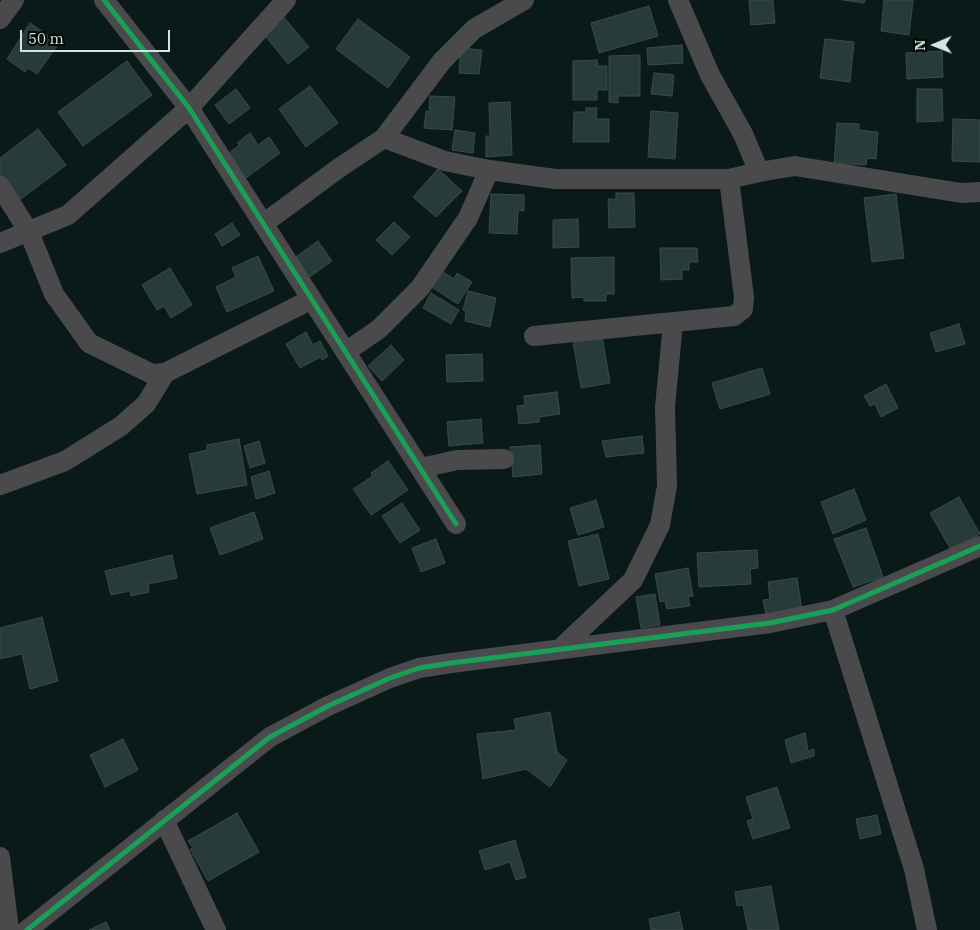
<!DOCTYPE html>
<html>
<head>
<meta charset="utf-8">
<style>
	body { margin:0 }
	#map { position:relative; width:980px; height:930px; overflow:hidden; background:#0a1a18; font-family:"IBM Plex Serif",serif }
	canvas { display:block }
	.north { position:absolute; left:910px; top:20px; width:50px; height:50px; -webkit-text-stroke:4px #000806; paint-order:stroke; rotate:269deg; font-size:14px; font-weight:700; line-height:20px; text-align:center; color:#d1e5e1 }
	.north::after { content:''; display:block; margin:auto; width:18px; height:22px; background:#d1e5e1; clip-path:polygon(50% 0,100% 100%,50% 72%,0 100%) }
	.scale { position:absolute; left:20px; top:30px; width:150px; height:22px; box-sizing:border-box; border:2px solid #d1e5e1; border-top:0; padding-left:6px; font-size:15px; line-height:18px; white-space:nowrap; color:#d1e5e1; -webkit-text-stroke:4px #000806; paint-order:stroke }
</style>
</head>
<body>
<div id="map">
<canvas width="980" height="930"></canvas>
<div class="north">N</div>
<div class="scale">50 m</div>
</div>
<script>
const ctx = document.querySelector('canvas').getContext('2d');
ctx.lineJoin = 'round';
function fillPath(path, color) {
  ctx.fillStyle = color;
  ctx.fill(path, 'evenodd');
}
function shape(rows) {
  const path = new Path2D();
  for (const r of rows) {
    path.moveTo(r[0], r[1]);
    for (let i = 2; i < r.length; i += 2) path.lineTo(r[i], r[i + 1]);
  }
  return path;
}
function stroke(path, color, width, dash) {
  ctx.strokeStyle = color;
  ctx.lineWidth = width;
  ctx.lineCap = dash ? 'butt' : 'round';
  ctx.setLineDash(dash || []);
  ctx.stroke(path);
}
const building = shape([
	[749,0,773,0,775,23,751,25,749,0],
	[843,0,865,0,864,3,843,0],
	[884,0,913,0,909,35,881,31,884,0],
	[649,6,658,36,599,53,591,23,649,6],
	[282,15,309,47,288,64,262,32,282,15],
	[358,19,410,57,388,88,336,49,358,19],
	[30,23,59,43,37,74,28,68,25,72,7,59,30,23],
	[825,39,854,42,850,82,820,78,825,39],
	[682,45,683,63,648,65,647,48,682,45],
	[461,48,482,50,479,74,459,73,461,48],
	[942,51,943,77,907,79,906,53,942,51],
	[640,55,640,96,618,96,618,103,609,102,609,56,640,55],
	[597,60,598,66,607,66,607,90,597,90,597,100,573,100,573,61,597,60],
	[127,61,152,95,83,146,58,112,127,61],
	[654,73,674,75,672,96,651,94,654,73],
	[310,86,338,123,306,147,279,109,310,86],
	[236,89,250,108,229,124,215,105,236,89],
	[917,89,942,89,943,121,917,122,917,89],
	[430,96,455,97,452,130,424,128,426,111,429,112,430,96],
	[510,102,512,155,486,157,486,136,490,136,489,103,510,102],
	[586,108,597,108,596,119,609,119,609,142,573,142,574,112,586,112,586,108],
	[651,111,678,113,675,159,648,157,651,111],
	[953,119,980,120,980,162,952,161,953,119],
	[837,123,859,124,859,130,878,132,876,159,867,158,866,165,834,163,837,123],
	[38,129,66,165,17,202,0,179,0,158,38,129],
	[455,130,475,133,473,153,452,150,455,130],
	[250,133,258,145,269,137,280,153,239,183,226,155,240,145,237,143,250,133],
	[438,169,462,191,436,217,413,197,438,169],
	[616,193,634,193,635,227,609,228,608,199,616,199,616,193],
	[491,194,524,195,524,211,518,210,517,234,489,233,491,194],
	[896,194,904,258,872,262,864,198,896,194],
	[578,219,579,247,553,248,553,220,578,219],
	[394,222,410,237,392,255,376,240,394,222],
	[232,223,240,235,222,246,215,234,232,223],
	[318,241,332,261,304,281,290,261,318,241],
	[660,248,697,248,698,262,689,262,689,270,682,270,682,279,661,280,660,248],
	[258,256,274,291,227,312,216,287,236,277,232,268,258,256],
	[614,257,614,294,606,294,606,301,584,301,584,297,572,298,571,258,614,257],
	[170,268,192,305,171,318,164,306,157,310,142,285,170,268],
	[440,270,454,279,457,273,472,282,458,304,430,286,440,270],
	[468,291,496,298,490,327,465,321,466,311,463,310,468,291],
	[431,293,459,310,451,324,423,308,431,293],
	[959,324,965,344,936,352,930,333,959,324],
	[306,332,313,345,320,341,328,356,322,360,321,357,300,368,286,344,306,332],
	[602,336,610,383,581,388,573,341,602,336],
	[391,345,404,360,382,381,368,366,391,345],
	[482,354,483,381,447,382,446,355,482,354],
	[762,368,770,394,720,409,712,383,762,368],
	[886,384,898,408,881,417,875,404,870,406,864,396,886,384],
	[557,392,560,414,539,417,539,422,519,424,517,406,525,405,524,396,557,392],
	[481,419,483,443,449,446,447,422,481,419],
	[642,436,644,453,606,457,602,441,642,436],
	[239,439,247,485,197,494,189,454,207,450,207,445,239,439],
	[259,441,265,463,250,468,244,446,259,441],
	[540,445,542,474,513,477,510,447,540,445],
	[388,461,408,490,371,515,353,489,373,476,371,473,388,461],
	[269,471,275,493,256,499,251,477,269,471],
	[854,489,866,520,833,534,821,502,854,489],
	[959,497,980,534,951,550,930,513,959,497],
	[596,500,604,527,578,535,570,508,596,500],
	[402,503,420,530,400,543,382,516,402,503],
	[254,512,263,539,220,555,210,528,254,512],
	[866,528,883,577,853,587,834,539,866,528],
	[598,534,609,579,579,586,568,541,598,534],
	[436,539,445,563,421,572,412,548,436,539],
	[757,550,758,568,750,569,751,584,699,587,697,553,757,550],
	[172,555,177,578,148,584,149,592,131,596,130,591,111,595,105,571,172,555],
	[688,568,693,596,688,597,690,606,667,609,665,601,660,602,655,574,688,568],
	[797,578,802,610,766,615,763,600,770,599,768,582,797,578],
	[655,594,660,625,641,628,636,597,655,594],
	[42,617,58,681,30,689,22,654,0,659,0,628,42,617],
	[550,712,557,752,567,760,550,787,526,769,483,779,477,734,516,730,514,719,550,712],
	[805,733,808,751,814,749,814,756,791,763,785,740,805,733],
	[123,739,138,770,105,787,90,755,123,739],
	[777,787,790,828,753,839,747,821,753,819,746,797,777,787],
	[237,813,259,852,208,881,190,849,193,848,188,841,237,813],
	[877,815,881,834,860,839,856,819,877,815],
	[515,840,526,877,516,880,510,862,485,870,479,851,515,840],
	[771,886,779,930,748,930,743,905,737,906,735,892,771,886],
	[679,912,683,930,651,930,649,919,679,912],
	[106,922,110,930,89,930,106,922]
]);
fillPath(building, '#273c39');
stroke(building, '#3b4a48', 1);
stroke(shape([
	[104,0,189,108,456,524],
	[678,0,710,75,743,134,759,172,795,166,961,193,980,192],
	[0,19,14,0],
	[384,138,442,61,474,29,524,0],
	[0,186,29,232,54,294,89,343,152,374,165,373,312,299],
	[263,224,339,168,384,138,445,161,489,170,555,179,729,179,759,172],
	[0,243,68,215,189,108,286,0],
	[534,336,734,316,743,309,744,297,729,179],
	[347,351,379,329,420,288,468,218,489,170],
	[421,468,457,460,504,459],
	[0,485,65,461,121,426,146,404,165,373],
	[833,610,914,869,927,930],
	[560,649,633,580,660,525,667,486,665,407,673,323],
	[164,820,216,930],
	[0,857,9,930],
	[27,930,270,737,328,706,390,678,419,668,451,663,770,623,833,610,980,546]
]), '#4a4a4d', 20);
stroke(shape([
	[104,0,189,108,456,524],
	[27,930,270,737,328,706,390,678,419,668,451,663,770,623,833,610,980,546]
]), '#1a9f57', 5);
</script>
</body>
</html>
